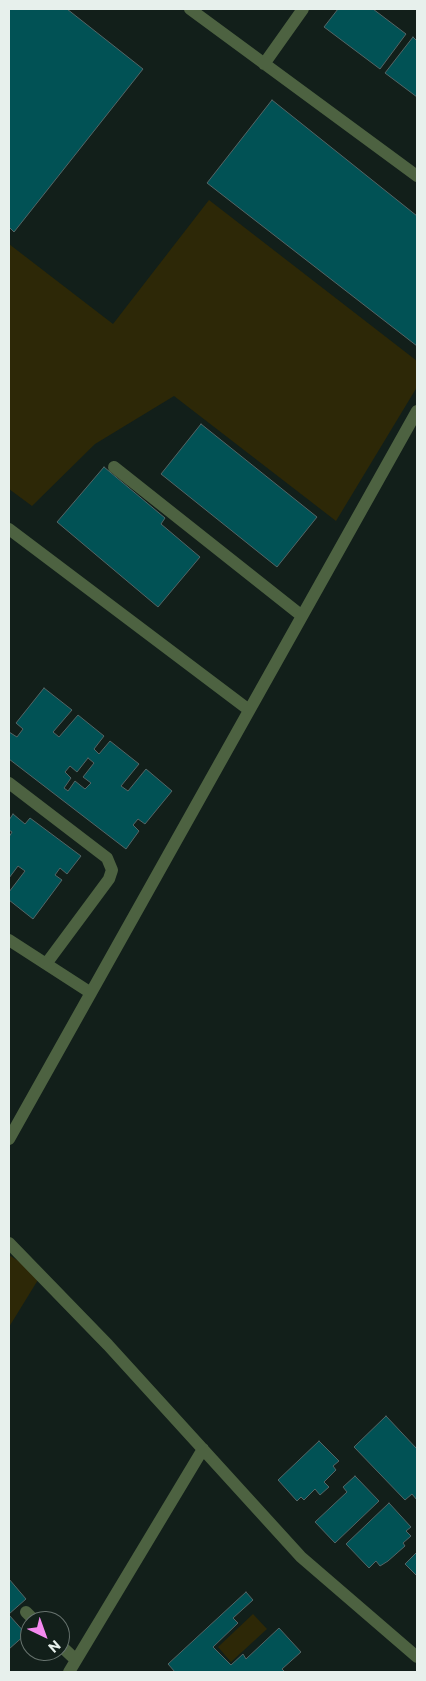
<!DOCTYPE html>
<html>
<head>
<meta charset="utf-8">
<style>
	body { margin:0 }
	#map { position:relative; width:426px; height:1681px; overflow:hidden; background:#121f1a; font-family:Commissioner,sans-serif }
	canvas { display:block }
	.frame { position:absolute; inset:0; border:10px solid #e7f0ec; pointer-events:none }
	.north { position:absolute; left:20px; top:1611px; width:50px; height:50px; box-sizing:border-box; background:#121f1a; border:1px solid #67736e; border-radius:50%; rotate:138deg; font-size:14px; font-weight:700; line-height:20px; text-align:center; color:#e7f0ec }
	.north::after { content:''; display:block; margin:auto; width:18px; height:22px; background:#f489ef; clip-path:polygon(50% 0,100% 100%,50% 72%,0 100%) }
</style>
</head>
<body>
<div id="map">
<canvas width="426" height="1681"></canvas>
<div class="frame"></div>
<div class="north">N</div>
</div>
<script>
const ctx = document.querySelector('canvas').getContext('2d');
ctx.lineJoin = 'round';
function fillPath(path, color) {
  ctx.fillStyle = color;
  ctx.fill(path, 'evenodd');
}
function shape(rows) {
  const path = new Path2D();
  for (const r of rows) {
    path.moveTo(r[0], r[1]);
    for (let i = 2; i < r.length; i += 2) path.lineTo(r[i], r[i + 1]);
  }
  return path;
}
function stroke(path, color, width, dash) {
  ctx.strokeStyle = color;
  ctx.lineWidth = width;
  ctx.lineCap = dash ? 'butt' : 'round';
  ctx.setLineDash(dash || []);
  ctx.stroke(path);
}
fillPath(shape([
	[209,200,417,361,417,387,336,521,174,396,95,444,32,506,9,489,9,244,113,324],
	[9,1255,41,1275,9,1327],
	[253,1614,267,1629,231,1662,218,1647]
]), '#2d2807');
const building = shape([
	[9,9,67,9,143,69,14,232,9,227,9,9],
	[338,9,373,9,406,34,380,69,324,27,338,9],
	[413,37,417,41,417,97,385,73,413,37],
	[272,100,417,216,417,346,207,183,272,100],
	[201,424,317,517,277,567,161,474,201,424],
	[104,467,165,518,161,524,200,557,158,607,57,522,104,467],
	[44,688,72,710,53,732,59,737,78,715,104,736,94,749,99,754,110,741,139,764,121,786,128,791,146,769,172,791,145,824,138,819,133,825,139,831,126,849,9,759,9,732,17,737,23,729,16,723,44,688],
	[88,758,94,763,83,777,91,783,85,789,75,781,68,791,64,788,71,778,65,772,70,766,77,772,88,758],
	[13,814,25,824,30,818,81,856,67,874,60,868,55,875,62,880,33,919,9,900,9,892,25,871,18,866,9,878,9,837,12,832,9,830,9,820,13,814],
	[386,1416,417,1449,417,1500,412,1494,405,1500,354,1447,386,1416],
	[319,1441,339,1461,333,1466,336,1470,324,1482,329,1487,320,1495,315,1489,304,1500,301,1497,297,1501,278,1480,319,1441],
	[355,1476,379,1501,335,1543,315,1522,347,1492,343,1487,355,1476],
	[389,1503,411,1527,406,1531,411,1536,403,1543,405,1546,388,1561,380,1566,376,1561,369,1568,346,1544,389,1503],
	[417,1552,417,1576,405,1564,417,1552],
	[9,1579,26,1599,9,1614,9,1579],
	[246,1592,253,1600,233,1618,238,1623,213,1647,231,1665,243,1654,246,1659,279,1628,301,1652,282,1669,285,1672,175,1672,168,1664,246,1592],
	[9,1615,26,1634,9,1649,9,1615]
]);
fillPath(building, '#015255');
stroke(building, '#546566', 1);
stroke(shape([
	[190,9,417,176],
	[264,64,303,9],
	[114,467,302,616],
	[9,529,249,710],
	[9,783,107,858,112,870,109,879,46,964],
	[9,940,91,993],
	[9,1139,417,411],
	[9,1243,108,1345,301,1557,417,1657],
	[26,1612,35,1621],
	[60,1645,76,1660],
	[69,1672,203,1449]
]), '#4d6241', 12);
</script>
</body>
</html>
